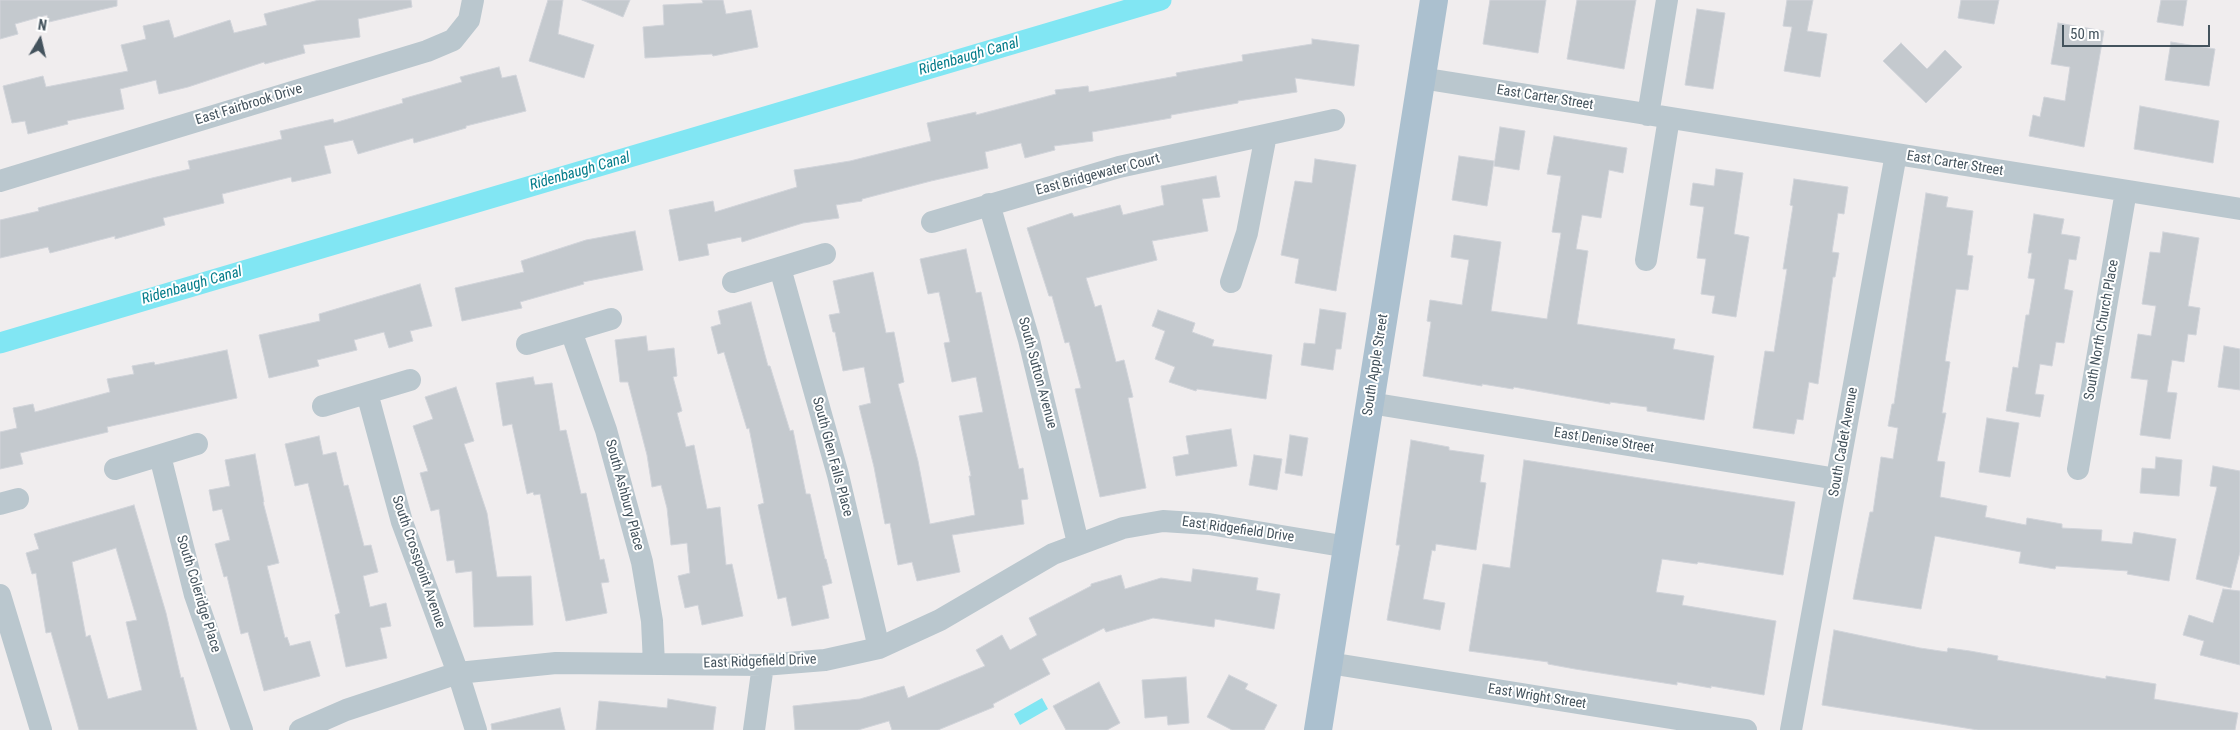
<!DOCTYPE html>
<html>
<head>
<meta charset="utf-8">
<style>
	body { margin:0 }
	#map { position:relative; width:2240px; height:730px; overflow:hidden; background:#f0edee; font-family:"Roboto Condensed",sans-serif }
	canvas { display:block }
	.north { position:absolute; left:15px; top:15px; width:50px; height:50px; -webkit-text-stroke:4px #fff; paint-order:stroke; rotate:9deg; font-size:14px; font-weight:700; line-height:20px; text-align:center; color:#44535d }
	.north::after { content:''; display:block; margin:auto; width:18px; height:22px; background:#44535d; clip-path:polygon(50% 0,100% 100%,50% 72%,0 100%) }
	.scale { position:absolute; left:2062px; top:25px; width:148px; height:22px; box-sizing:border-box; border:2px solid #44535d; border-top:0; padding-left:6px; font-size:15px; line-height:18px; white-space:nowrap; color:#44535d; -webkit-text-stroke:4px #fff; paint-order:stroke }
</style>
</head>
<body>
<div id="map">
<canvas width="2240" height="730"></canvas>
<div class="north">N</div>
<div class="scale">50 m</div>
</div>
<script>
const ctx = document.querySelector('canvas').getContext('2d');
ctx.lineJoin = 'round';
function fillPath(path, color) {
  ctx.fillStyle = color;
  ctx.fill(path, 'evenodd');
}
function shape(rows) {
  const path = new Path2D();
  for (const r of rows) {
    path.moveTo(r[0], r[1]);
    for (let i = 2; i < r.length; i += 2) path.lineTo(r[i], r[i + 1]);
  }
  return path;
}
function stroke(path, color, width, dash) {
  ctx.strokeStyle = color;
  ctx.lineWidth = width;
  ctx.lineCap = dash ? 'butt' : 'round';
  ctx.setLineDash(dash || []);
  ctx.stroke(path);
}
function label(font, color, halo, rows, align = 'center') {
  ctx.font = font + ' "Roboto Condensed",sans-serif';
  ctx.lineWidth = 4;
  ctx.setLineDash([]);
  ctx.textBaseline = 'middle';
  ctx.strokeStyle = halo;
  ctx.fillStyle = color;
  for (const [text, x, y, turn = 0] of rows) {
    ctx.save();
    ctx.translate(x, y);
    ctx.rotate((+turn || 0) * Math.PI / 180);
    ctx.textAlign = isNaN(turn) ? turn : align;
    if (halo) ctx.strokeText(text, 0, 0);
    ctx.fillText(text, 0, 0);
    ctx.restore();
  }
}
fillPath(shape([
	[1042,698,1048,709,1020,725,1014,714]
]), '#81e6f3');
stroke(shape([
	[0,343,1161,0]
]), '#81e6f3', 21);
const building = shape([
	[0,0,117,0,117,6,49,22,47,15,15,24,18,34,0,39,0,0],
	[319,0,411,0,412,7,358,19,360,37,303,45,305,53,265,64,264,62,188,87,159,94,156,80,120,89,124,109,67,121,68,124,28,134,25,121,12,123,3,86,43,76,46,87,128,71,121,45,146,39,143,26,169,20,174,38,230,20,234,33,267,25,264,14,319,0],
	[548,0,563,0,558,34,594,45,584,78,529,61,548,0],
	[582,0,630,0,623,17,582,0],
	[702,0,723,0,726,14,751,10,758,47,713,56,712,54,645,58,643,27,664,25,663,5,703,3,702,0],
	[1490,0,1546,0,1538,53,1483,44,1490,0],
	[1577,0,1636,0,1624,69,1567,59,1577,0],
	[1787,0,1813,0,1807,31,1827,34,1820,77,1784,71,1792,27,1783,26,1787,0],
	[1961,0,1999,0,1994,24,1958,18,1961,0],
	[2161,0,2187,0,2183,26,2157,22,2161,0],
	[1697,9,1725,13,1713,89,1685,85,1697,9],
	[2058,23,2104,31,2084,147,2029,136,2033,115,2040,117,2044,97,2065,101,2070,67,2051,64,2058,23],
	[1312,39,1359,45,1354,86,1295,78,1297,92,1238,101,1238,103,1171,115,1171,118,1092,132,1093,141,1054,146,1055,150,1025,158,1021,143,985,152,988,168,931,181,862,199,862,201,836,205,839,218,803,223,742,242,741,237,707,244,709,255,679,261,669,210,713,201,715,212,797,187,794,170,850,161,931,141,927,123,976,112,976,115,1056,94,1055,90,1088,86,1089,92,1177,76,1176,73,1243,61,1242,55,1312,44,1312,39],
	[2171,42,2215,49,2209,86,2165,80,2171,42],
	[1901,43,1927,69,1945,50,1962,67,1926,103,1883,61,1901,43],
	[499,67,502,78,516,75,526,111,466,126,466,128,414,143,413,138,358,154,353,140,324,146,331,173,292,182,291,177,222,194,224,203,163,218,165,225,115,239,115,236,50,253,48,247,0,258,0,220,39,211,38,208,152,178,190,169,188,161,282,139,280,131,333,119,334,123,403,103,402,99,462,82,460,77,499,67],
	[2140,106,2219,121,2213,163,2134,149,2140,106],
	[1500,127,1525,131,1519,170,1494,166,1500,127],
	[1554,136,1627,148,1623,173,1609,170,1601,218,1582,215,1576,249,1588,251,1577,324,1675,339,1673,349,1714,356,1704,420,1647,411,1647,407,1610,402,1610,404,1514,387,1513,389,1482,384,1482,386,1423,376,1431,322,1427,321,1430,300,1462,305,1469,260,1451,257,1454,235,1501,242,1491,311,1547,319,1561,233,1552,232,1561,176,1547,174,1554,136],
	[1459,156,1494,161,1487,206,1452,200,1459,156],
	[1315,159,1356,165,1336,291,1295,283,1299,259,1281,255,1295,181,1312,183,1315,159],
	[1716,169,1743,173,1734,234,1749,237,1736,317,1712,313,1715,296,1701,294,1706,259,1697,258,1704,207,1690,205,1693,183,1714,186,1716,169],
	[1216,176,1220,197,1202,199,1208,231,1152,241,1157,260,1086,278,1095,307,1101,305,1116,362,1124,360,1133,397,1128,398,1146,488,1100,497,1075,389,1081,388,1069,342,1065,343,1052,296,1049,296,1027,228,1072,213,1074,217,1120,205,1123,215,1164,205,1161,186,1216,176],
	[1794,179,1848,187,1844,214,1838,213,1832,252,1839,253,1835,277,1833,277,1818,384,1809,382,1803,420,1797,419,1794,434,1753,428,1765,351,1774,352,1787,269,1783,269,1793,206,1790,205,1794,179],
	[1926,193,1948,197,1946,207,1973,211,1967,255,1973,256,1968,290,1956,289,1945,361,1950,362,1942,413,1946,413,1937,461,1945,462,1940,497,1987,506,1985,517,2026,525,2027,518,2062,524,2062,528,2102,530,2101,541,2132,544,2134,532,2176,539,2169,581,2127,574,2128,571,2056,566,2055,569,2019,563,2021,552,1935,536,1921,609,1853,599,1870,512,1873,512,1881,457,1893,459,1898,428,1888,426,1892,404,1894,404,1926,193],
	[2034,214,2064,219,2061,234,2080,237,2076,260,2069,259,2064,289,2073,291,2064,343,2056,342,2052,366,2040,364,2035,394,2044,395,2040,417,2006,411,2013,367,2018,368,2026,315,2029,315,2035,279,2028,278,2032,253,2028,253,2034,214],
	[635,231,643,270,583,282,584,284,520,302,522,308,462,321,455,288,524,272,521,261,586,240,635,231],
	[2163,232,2199,238,2188,306,2200,308,2196,335,2188,334,2184,362,2172,360,2167,392,2177,393,2170,439,2140,435,2148,380,2131,378,2138,334,2151,336,2156,306,2142,304,2150,252,2160,253,2163,232],
	[966,249,976,293,981,292,1019,469,1023,468,1028,499,1021,500,1024,524,952,535,960,572,917,581,912,562,898,565,890,523,885,524,874,467,859,406,871,403,864,367,843,371,835,332,833,332,829,315,840,313,833,281,873,272,886,333,894,332,904,382,898,384,918,461,930,524,975,515,969,476,971,476,959,416,983,412,976,377,952,382,944,343,950,342,939,292,928,294,920,259,966,249],
	[420,284,432,326,410,331,413,341,389,348,384,332,354,340,357,350,317,360,319,366,269,378,259,335,320,321,319,314,420,284],
	[751,302,768,366,770,366,790,431,793,430,806,494,810,494,825,559,826,559,832,583,822,586,829,618,792,626,786,597,778,599,772,571,758,505,764,503,749,428,747,429,724,352,718,354,711,327,721,324,718,311,751,302],
	[1320,309,1346,313,1341,349,1336,349,1333,370,1301,365,1304,343,1315,344,1320,309],
	[1158,310,1195,323,1192,332,1214,340,1212,346,1272,355,1266,399,1197,389,1196,391,1169,382,1175,367,1155,359,1165,331,1152,326,1158,310],
	[646,336,648,351,674,348,677,376,673,377,682,411,677,413,686,447,694,445,707,509,720,507,726,565,732,564,743,616,702,625,698,605,685,608,678,576,690,573,687,543,671,545,667,508,661,485,652,487,647,455,628,382,620,382,615,340,646,336],
	[2224,346,2240,349,2240,390,2218,387,2224,346],
	[227,350,237,398,107,427,108,432,20,453,23,464,0,469,0,432,17,428,13,408,33,404,35,412,110,392,107,379,134,374,132,366,154,362,155,365,227,350],
	[533,377,535,385,552,383,560,431,566,430,581,494,586,493,600,560,604,559,609,582,601,583,607,613,566,621,540,494,534,495,533,492,527,494,512,424,503,426,496,383,533,377],
	[456,387,474,441,464,444,487,513,497,577,531,576,533,625,474,627,472,571,456,573,454,560,447,561,439,509,431,511,420,473,428,471,413,426,433,419,425,397,456,387],
	[1987,418,2019,423,2010,477,1979,472,1987,418],
	[1231,429,1237,466,1176,476,1173,457,1189,454,1186,436,1231,429],
	[1290,435,1308,438,1302,476,1285,473,1290,435],
	[319,436,323,455,336,452,344,486,348,485,364,546,371,545,378,572,363,576,370,607,386,603,391,626,380,628,387,658,346,667,335,615,340,613,308,483,295,486,285,444,319,436],
	[1411,440,1449,447,1449,450,1484,455,1480,482,1486,483,1476,550,1436,544,1435,551,1432,550,1423,599,1445,603,1440,630,1387,620,1400,545,1396,545,1411,440],
	[255,454,264,502,263,502,279,563,267,566,285,638,287,637,290,646,310,641,320,676,264,691,248,632,241,634,227,576,224,577,215,544,230,540,222,509,213,511,209,490,230,486,225,460,255,454],
	[1254,455,1282,459,1277,490,1249,485,1254,455],
	[2156,457,2182,460,2179,496,2140,493,2142,468,2155,469,2156,457],
	[1524,460,1795,502,1783,575,1698,562,1697,564,1662,559,1656,592,1684,596,1682,605,1776,621,1764,695,1711,686,1711,688,1677,682,1677,685,1575,669,1548,664,1548,662,1469,651,1483,564,1510,568,1524,460],
	[2213,466,2240,471,2240,552,2231,588,2196,579,2217,487,2210,486,2213,466],
	[134,505,166,613,181,678,183,677,197,730,79,730,51,632,46,633,36,573,32,574,26,553,39,549,34,534,134,505],
	[116,548,137,620,126,622,142,690,108,699,90,635,86,637,72,562,116,548],
	[1193,569,1258,578,1256,590,1280,594,1274,629,1215,619,1214,627,1153,618,1106,632,1104,628,1042,659,1050,674,993,704,994,707,938,730,892,730,889,721,858,730,795,730,793,706,860,699,904,686,908,698,985,666,976,650,1002,635,1010,650,1037,635,1029,618,1091,586,1091,584,1121,575,1125,589,1161,578,1191,582,1193,569],
	[2223,589,2240,591,2240,665,2200,655,2204,641,2183,635,2189,615,2213,623,2223,589],
	[1834,630,1920,648,1947,652,1948,648,1970,651,1998,656,1997,660,2106,679,2106,676,2156,684,2154,699,2238,713,2235,730,1978,730,1822,705,1834,630],
	[1229,675,1248,684,1245,689,1277,705,1264,730,1232,730,1207,717,1229,675],
	[1186,677,1189,723,1168,725,1167,716,1145,718,1142,680,1186,677],
	[1099,682,1120,723,1107,730,1066,730,1053,706,1099,682],
	[668,699,716,707,713,730,596,730,599,701,667,708,668,699],
	[560,708,565,730,492,730,491,724,560,708]
]);
fillPath(building, '#c4c9ce');
stroke(building, '#d1d4da', 1);
stroke(shape([
	[1421,78,2240,209],
	[1648,115,1667,0],
	[0,181,427,51,453,40,469,20,473,0],
	[989,204,1029,340,1078,543],
	[932,222,1119,167,1334,120],
	[1646,260,1669,118],
	[780,268,838,475,879,648],
	[733,282,825,254],
	[1231,282,1247,233,1266,135],
	[571,331,606,430,642,562,652,621,654,664],
	[527,344,611,319],
	[367,393,402,522,458,673,476,730],
	[1370,403,1837,479],
	[323,406,410,380],
	[160,456,195,595,242,730],
	[115,469,197,444],
	[2078,469,2126,191],
	[0,504,18,499],
	[0,595,41,730],
	[1329,663,1746,730],
	[300,730,346,710,458,673,556,663,763,665,825,660,879,648,940,620,1053,554,1123,528,1163,521,1209,524,1348,547],
	[754,730,763,665],
	[1791,730,1896,154]
]), '#bac7ce', 22);
stroke(shape([
	[1318,730,1434,0]
]), '#abc0cf', 28);
label('14px', '#44535d', '#fff', [
	["East Carter Street",1545,98,9],
	["East Fairbrook Drive",249,105,-17],
	["East Carter Street",1955,164,9],
	["East Bridgewater Court",1098,175,-15],
	["South North Church Place",2102,330,-80],
	["South Apple Street",1376,365,-81],
	["South Sutton Avenue",1037,373,75],
	["East Denise Street",1604,441,9],
	["South Cadet Avenue",1844,442,-80],
	["South Glen Falls Place",832,457,75],
	["South Ashbury Place",624,495,75],
	["East Ridgefield Drive",1238,530,8],
	["South Crosspoint Avenue",418,562,71],
	["South Coleridge Place",198,594,73],
	["East Ridgefield Drive",760,662,-2],
	["East Wright Street",1537,697,9]
]);
label('italic 15px', '#047c8a', '#fff', [
	["Ridenbaugh Canal",969,57,-16],
	["Ridenbaugh Canal",580,172,-16],
	["Ridenbaugh Canal",192,286,-16]
]);
</script>
</body>
</html>
